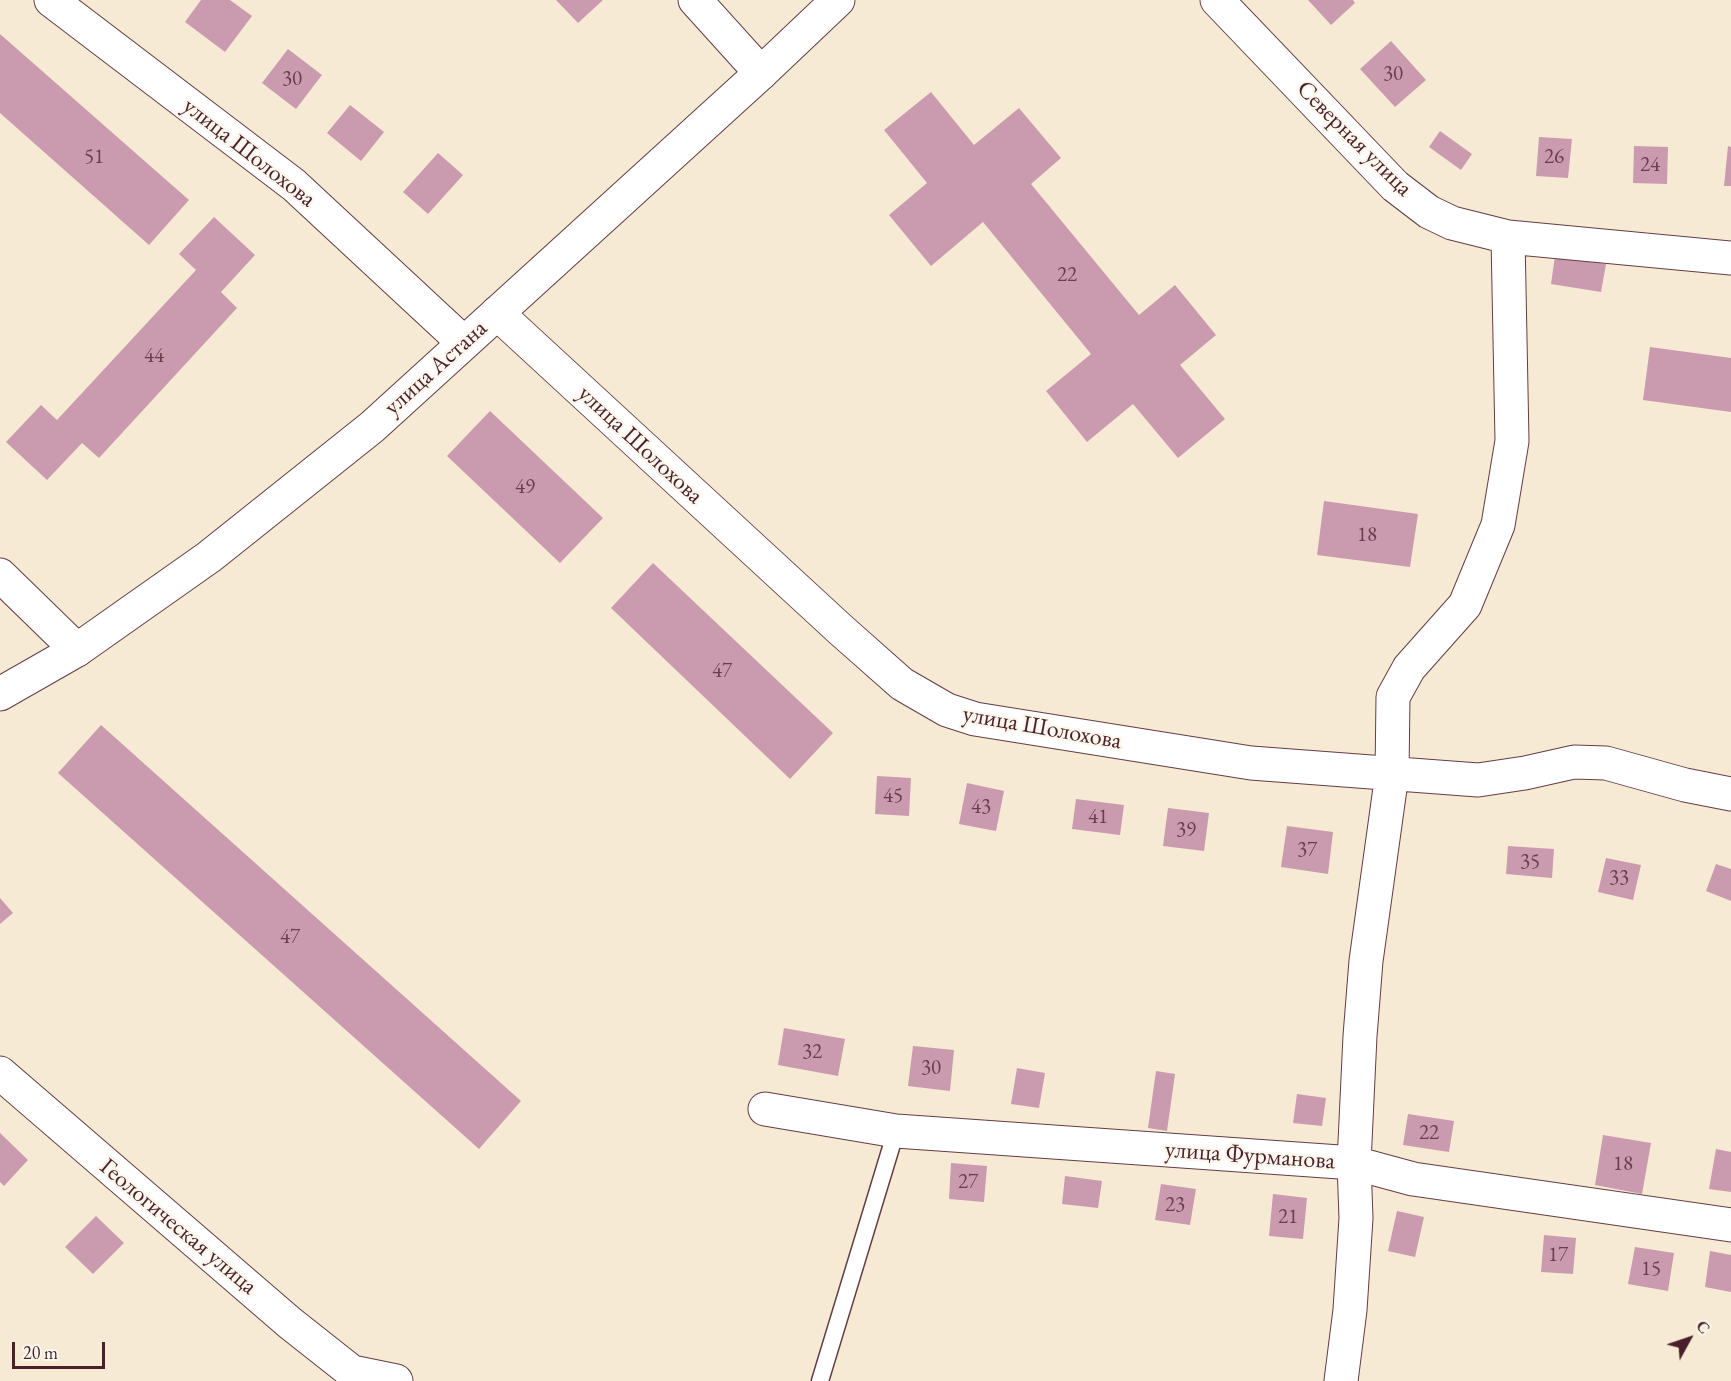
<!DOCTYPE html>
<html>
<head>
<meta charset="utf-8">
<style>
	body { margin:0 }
	#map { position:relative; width:1731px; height:1381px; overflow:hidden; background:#f6ead4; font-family:"EB Garamond",serif }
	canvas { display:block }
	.north { position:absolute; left:1659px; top:1309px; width:60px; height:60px; -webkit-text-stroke:4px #fbf7ec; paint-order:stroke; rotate:50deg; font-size:16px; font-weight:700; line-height:24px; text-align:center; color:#4a1f2b }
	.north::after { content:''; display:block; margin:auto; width:21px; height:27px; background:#4a1f2b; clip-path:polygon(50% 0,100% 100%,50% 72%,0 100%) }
	.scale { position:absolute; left:12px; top:1342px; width:93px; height:27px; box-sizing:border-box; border:3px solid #4a1f2b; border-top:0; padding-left:8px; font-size:18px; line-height:21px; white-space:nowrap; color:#4a1f2b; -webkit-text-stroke:4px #fbf7ec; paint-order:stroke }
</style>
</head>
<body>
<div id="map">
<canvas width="1731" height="1381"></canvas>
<div class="north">С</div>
<div class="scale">20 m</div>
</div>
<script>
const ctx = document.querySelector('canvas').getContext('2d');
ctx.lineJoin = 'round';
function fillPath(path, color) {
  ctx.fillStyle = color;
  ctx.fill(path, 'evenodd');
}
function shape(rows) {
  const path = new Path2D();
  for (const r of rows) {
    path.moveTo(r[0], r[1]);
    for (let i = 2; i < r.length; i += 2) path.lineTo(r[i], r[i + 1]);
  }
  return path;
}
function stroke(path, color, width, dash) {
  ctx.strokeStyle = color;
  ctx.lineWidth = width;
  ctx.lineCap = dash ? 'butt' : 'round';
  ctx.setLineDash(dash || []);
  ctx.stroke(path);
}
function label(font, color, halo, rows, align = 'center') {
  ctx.font = font + ' "EB Garamond",serif';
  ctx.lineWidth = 5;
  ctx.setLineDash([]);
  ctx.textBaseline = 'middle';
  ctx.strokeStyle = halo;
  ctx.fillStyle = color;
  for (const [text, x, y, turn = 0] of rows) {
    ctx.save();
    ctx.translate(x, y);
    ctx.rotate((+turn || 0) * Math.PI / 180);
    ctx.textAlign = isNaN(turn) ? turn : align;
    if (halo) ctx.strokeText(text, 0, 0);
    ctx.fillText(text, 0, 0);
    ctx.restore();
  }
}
fillPath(shape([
	[201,0,230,0,252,16,225,52,185,22],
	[556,0,603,0,578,23],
	[1308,0,1353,0,1355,3,1331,25],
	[0,34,189,200,149,245,0,113],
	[1391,41,1426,80,1395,107,1360,69],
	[288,49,322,75,296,109,262,83],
	[931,92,974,145,1019,108,1061,158,1031,184,1139,315,1175,285,1216,335,1180,365,1225,419,1178,458,1133,404,1087,442,1046,391,1091,354,983,222,931,266,889,215,927,183,884,130],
	[350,105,384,132,361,161,327,133],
	[1440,131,1472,154,1461,170,1429,147],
	[1539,137,1572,139,1568,178,1536,176],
	[1634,146,1668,147,1667,184,1633,183],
	[1728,146,1731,147,1731,186,1724,186],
	[438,153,463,175,428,214,403,192],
	[214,217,255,255,221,292,237,308,99,458,82,443,47,480,6,442,41,405,57,420,196,270,179,254],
	[1555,256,1606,264,1601,292,1551,284],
	[1650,347,1731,358,1731,412,1643,400],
	[490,411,603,518,560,563,447,456],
	[1324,501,1418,514,1410,567,1317,555],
	[653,563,833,733,790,779,611,608],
	[101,725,521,1101,479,1149,58,773],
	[877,776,911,778,909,816,875,814],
	[967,783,1004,791,996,831,959,824],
	[1076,799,1124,805,1120,835,1072,829],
	[1168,808,1209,813,1204,851,1163,846],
	[1287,826,1333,832,1328,874,1281,867],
	[1508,846,1554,849,1552,878,1506,874],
	[1606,858,1641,865,1633,900,1598,892],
	[1716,864,1731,869,1731,901,1706,891],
	[0,898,13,913,0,924],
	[784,1028,845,1039,838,1076,778,1065],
	[913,1046,954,1050,950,1091,908,1086],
	[1017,1068,1045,1073,1039,1108,1011,1104],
	[1156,1071,1175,1074,1167,1131,1148,1128],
	[1297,1094,1326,1098,1322,1126,1293,1123],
	[1408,1114,1454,1121,1449,1152,1403,1145],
	[0,1133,28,1160,4,1186,0,1182],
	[1603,1135,1651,1143,1642,1194,1595,1185],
	[1716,1149,1731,1152,1731,1192,1709,1189],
	[951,1163,987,1166,984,1202,949,1199],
	[1065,1176,1102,1181,1098,1208,1062,1204],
	[1161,1184,1196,1189,1190,1225,1155,1220],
	[1273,1194,1307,1198,1303,1239,1269,1236],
	[1397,1211,1424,1217,1415,1257,1388,1251],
	[96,1216,124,1243,93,1274,65,1247],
	[1544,1235,1576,1238,1573,1274,1541,1272],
	[1635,1247,1674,1253,1668,1291,1628,1284],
	[1710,1251,1731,1255,1731,1292,1705,1287]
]), '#ca9baf');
const service = shape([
	[820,1381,896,1131]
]);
const minor = shape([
	[51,0,294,185,463,342],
	[695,0,761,73],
	[1217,0,1395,186,1429,212,1452,223,1508,237,1731,258],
	[497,313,841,630,902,684,947,710,975,719,1251,763,1478,780,1525,773,1574,762,1606,763,1685,785,1731,794],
	[0,575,77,650],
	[0,1073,290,1323,352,1372,357,1381],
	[765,1109,896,1131,1354,1163,1413,1179,1731,1225],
	[352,1372,396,1381],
	[1341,1381,1350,1310,1356,1218,1354,1163,1360,1036,1366,961,1392,774,1393,697,1409,668,1465,605,1498,525,1512,441,1508,237]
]);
const tertiary = shape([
	[0,694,77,650,209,557,372,427,761,73,838,0]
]);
stroke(service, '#643d44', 19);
stroke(minor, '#643d44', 35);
stroke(tertiary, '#643d44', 35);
stroke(service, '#fff', 16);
stroke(minor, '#fff', 33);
stroke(tertiary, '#fff', 33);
label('21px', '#6a3e4c', null, [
	["30",1393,74],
	["30",292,79],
	["51",94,157],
	["26",1554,157],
	["24",1650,165],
	["22",1067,275],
	["44",154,356],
	["49",525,487],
	["18",1367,535],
	["47",722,671],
	["45",893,796],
	["43",981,807],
	["41",1098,817],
	["39",1186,830],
	["37",1307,850],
	["35",1530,862],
	["33",1619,878],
	["47",290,937],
	["32",812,1052],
	["30",931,1068],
	["22",1429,1133],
	["18",1623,1164],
	["27",968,1182],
	["23",1175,1205],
	["21",1288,1217],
	["17",1558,1255],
	["15",1651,1269]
]);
label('24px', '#4a1f2b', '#fbf7ec', [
	["Северная улица",1354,139,45],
	["улица Шолохова",249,153,38],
	["улица Астана",436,368,-42],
	["улица Шолохова",640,445,43],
	["улица Шолохова",1042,728,10],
	["улица Фурманова",1250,1156,4],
	["Геологическая улица",178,1227,40]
]);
</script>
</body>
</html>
